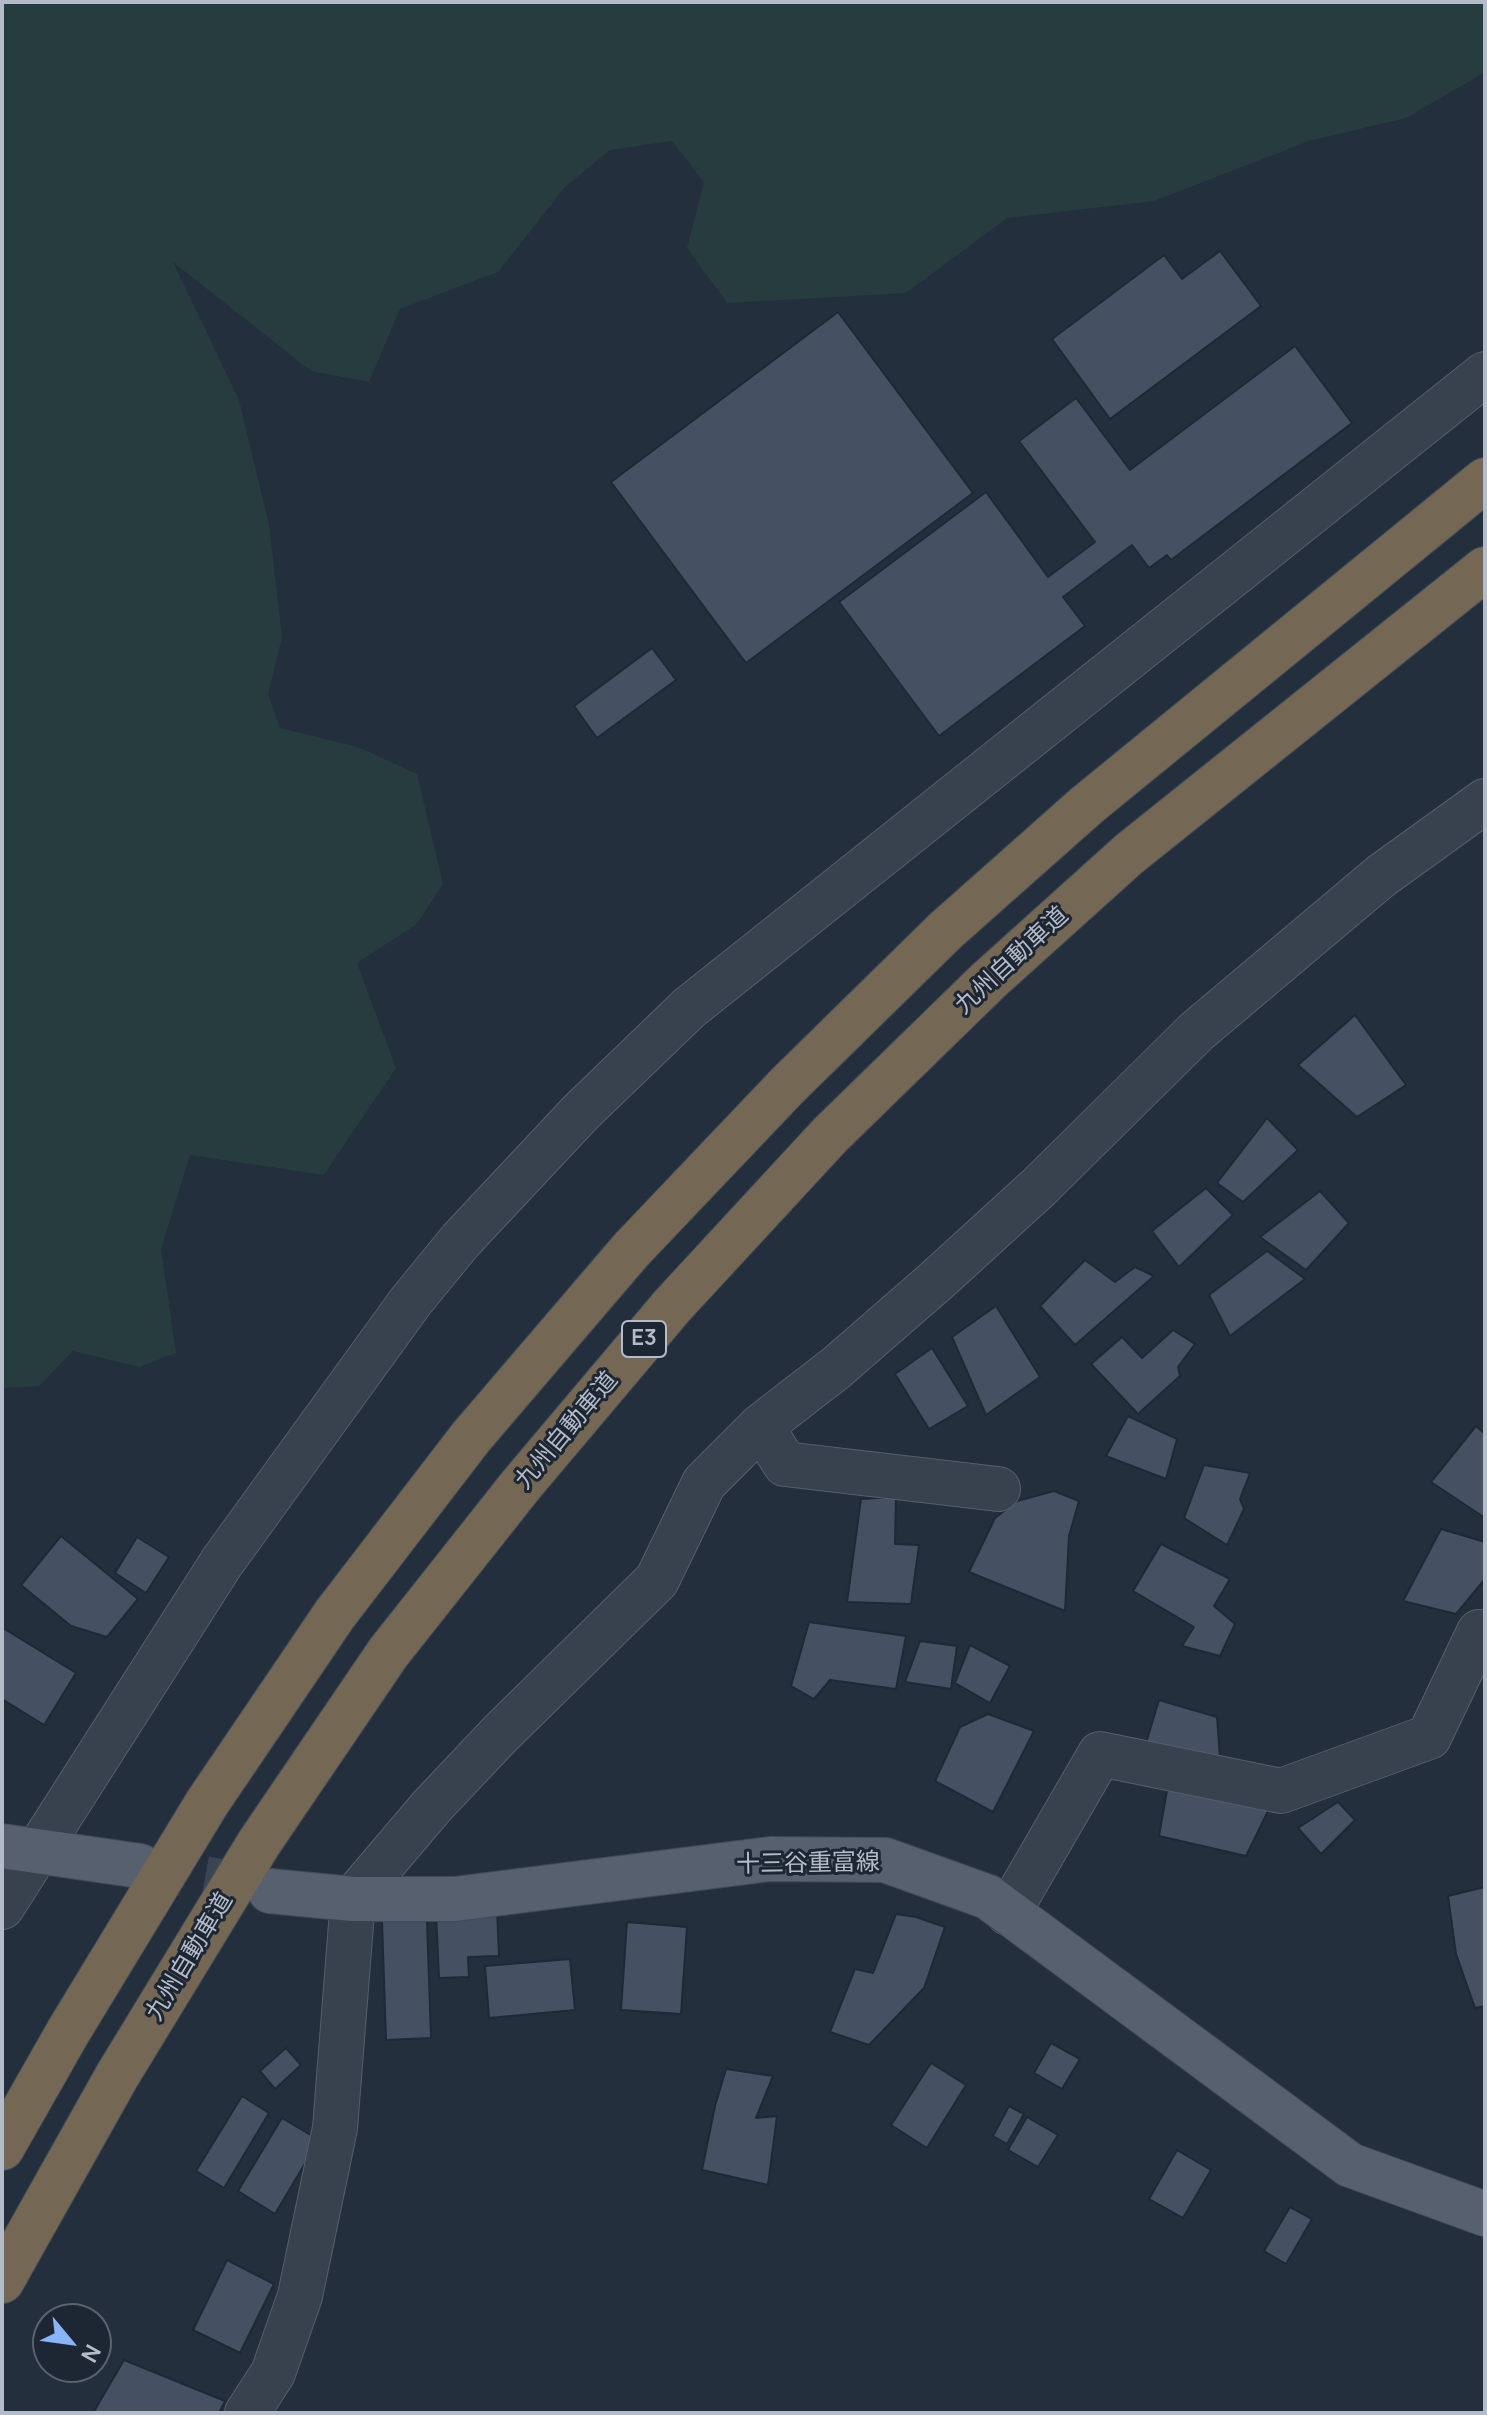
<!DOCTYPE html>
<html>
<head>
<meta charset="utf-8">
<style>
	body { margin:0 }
	#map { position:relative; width:1487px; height:2415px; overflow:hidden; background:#242f3e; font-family:Manrope,sans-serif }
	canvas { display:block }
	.frame { position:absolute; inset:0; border:4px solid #b4bcc9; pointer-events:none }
	.north { position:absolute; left:32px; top:2303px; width:80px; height:80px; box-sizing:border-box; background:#1d2633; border:2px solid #59626f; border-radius:50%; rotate:119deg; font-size:22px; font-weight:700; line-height:32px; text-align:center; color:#b4bcc9 }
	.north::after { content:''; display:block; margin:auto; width:28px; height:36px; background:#8ab4f8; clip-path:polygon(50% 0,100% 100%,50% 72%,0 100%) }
</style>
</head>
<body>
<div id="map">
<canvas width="1487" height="2415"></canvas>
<div class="frame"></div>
<div class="north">N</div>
</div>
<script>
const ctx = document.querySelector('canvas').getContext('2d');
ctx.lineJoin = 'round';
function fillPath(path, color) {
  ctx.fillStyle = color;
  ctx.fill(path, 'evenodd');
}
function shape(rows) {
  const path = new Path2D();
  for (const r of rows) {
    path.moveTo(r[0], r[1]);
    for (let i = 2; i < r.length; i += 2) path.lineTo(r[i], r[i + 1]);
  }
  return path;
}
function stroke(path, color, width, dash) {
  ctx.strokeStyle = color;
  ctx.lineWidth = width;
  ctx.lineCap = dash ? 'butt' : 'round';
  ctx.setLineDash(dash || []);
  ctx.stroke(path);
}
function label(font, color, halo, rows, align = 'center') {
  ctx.font = font + ' Manrope,"Noto Sans JP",sans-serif';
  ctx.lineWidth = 6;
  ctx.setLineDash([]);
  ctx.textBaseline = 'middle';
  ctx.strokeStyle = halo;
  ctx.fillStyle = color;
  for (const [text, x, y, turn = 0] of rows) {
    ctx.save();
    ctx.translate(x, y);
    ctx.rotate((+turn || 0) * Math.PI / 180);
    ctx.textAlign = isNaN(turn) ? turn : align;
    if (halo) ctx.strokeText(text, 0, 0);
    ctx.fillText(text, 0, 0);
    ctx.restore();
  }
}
fillPath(shape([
	[2,2,1485,2,1485,72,1406,118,1309,141,1154,201,1007,218,906,293,727,303,687,248,704,182,672,141,610,150,565,187,498,272,400,309,369,382,311,371,173,262,239,400,269,525,282,637,268,694,280,728,358,747,417,774,443,884,417,924,357,963,396,1068,324,1175,190,1155,161,1249,176,1353,139,1367,73,1351,39,1386,2,1388]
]), '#263c3f');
const building = shape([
	[1220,251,1261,306,1110,419,1052,339,1164,255,1182,279,1220,251],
	[838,312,973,493,746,663,611,482,838,312],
	[1295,346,1352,423,1171,560,1167,555,1149,568,1132,545,1063,597,1085,626,939,736,839,602,986,492,1048,577,1095,542,1019,441,1076,398,1130,470,1295,346],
	[652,648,676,680,597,738,574,706,652,648],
	[1355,1015,1406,1085,1357,1117,1298,1065,1355,1015],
	[1267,1118,1298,1150,1243,1202,1217,1183,1267,1118],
	[1206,1188,1233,1215,1179,1267,1152,1231,1206,1188],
	[1320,1191,1349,1223,1306,1270,1260,1237,1320,1191],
	[1267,1251,1305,1279,1230,1336,1209,1295,1267,1251],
	[1085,1260,1115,1282,1135,1267,1154,1276,1075,1345,1040,1306,1085,1260],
	[996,1306,1040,1377,986,1415,952,1337,996,1306],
	[1173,1330,1195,1344,1178,1367,1180,1376,1138,1414,1091,1364,1122,1337,1142,1358,1173,1330],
	[932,1348,968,1406,929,1429,895,1374,932,1348],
	[1128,1416,1177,1439,1166,1479,1106,1456,1128,1416],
	[1476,1426,1485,1434,1485,1518,1431,1482,1476,1426],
	[1204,1465,1250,1473,1240,1499,1244,1509,1227,1545,1184,1518,1204,1465],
	[1054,1491,1079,1501,1069,1536,1065,1611,969,1572,995,1518,1017,1501,1054,1491],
	[896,1497,895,1544,919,1545,911,1604,847,1602,861,1499,896,1497],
	[1441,1529,1485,1542,1485,1579,1456,1614,1403,1601,1441,1529],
	[61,1536,138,1599,107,1637,71,1626,21,1585,61,1536],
	[137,1537,169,1557,146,1593,115,1573,137,1537],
	[1161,1544,1230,1579,1214,1606,1235,1624,1220,1656,1182,1646,1194,1627,1133,1591,1161,1544],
	[809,1622,906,1636,896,1689,830,1680,814,1699,791,1686,809,1622],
	[3,1628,76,1673,44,1725,2,1699,3,1628],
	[920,1641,957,1646,951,1689,905,1682,920,1641],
	[970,1645,1010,1666,990,1703,955,1683,970,1645],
	[1159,1700,1217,1717,1220,1758,1142,1756,1159,1700],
	[988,1714,1034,1731,993,1812,935,1781,960,1727,988,1714],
	[1169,1779,1270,1807,1246,1856,1159,1836,1169,1779],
	[1338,1802,1355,1820,1321,1854,1298,1828,1338,1802],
	[1485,1887,1485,2006,1475,2008,1456,1954,1448,1896,1485,1887],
	[497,1909,499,1956,468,1957,469,1977,439,1978,436,1912,497,1909],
	[896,1914,916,1917,945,1927,924,1988,869,2045,830,2032,855,1969,873,1973,896,1914],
	[427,1920,431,2038,386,2040,382,1921,427,1920],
	[627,1922,687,1927,681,2014,621,2010,627,1922],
	[570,1959,575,2010,489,2018,485,1966,570,1959],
	[1051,2043,1080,2059,1062,2089,1034,2073,1051,2043],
	[286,2048,301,2065,275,2089,260,2071,286,2048],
	[931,2063,966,2085,927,2148,891,2125,931,2063],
	[726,2069,773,2076,756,2118,777,2116,768,2185,702,2170,715,2106,726,2069],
	[242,2096,269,2113,224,2188,196,2171,242,2096],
	[1009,2106,1024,2114,1007,2144,993,2136,1009,2106],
	[1027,2117,1058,2135,1038,2167,1008,2150,1027,2117],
	[282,2118,319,2140,275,2214,238,2191,282,2118],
	[1177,2150,1211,2170,1183,2218,1149,2199,1177,2150],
	[1290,2207,1312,2219,1286,2264,1264,2251,1290,2207],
	[227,2260,274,2284,240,2353,193,2330,227,2260],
	[124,2360,225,2401,219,2413,93,2413,124,2360]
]);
fillPath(building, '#455162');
stroke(building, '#1f2835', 2);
stroke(shape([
	[140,1866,268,1890]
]), '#3a4453', 44, [44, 22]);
const minor = shape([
	[761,1426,785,1464,998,1489],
	[2,1907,222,1562,411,1301,461,1240,581,1112,689,1008,1485,374],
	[1008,1913,1100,1754,1281,1791,1429,1737,1479,1632],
	[247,2413,273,2373,300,2296,335,2128,353,1899,432,1806,500,1734,657,1580,704,1483,761,1426,836,1368,936,1281,1039,1187,1197,1031,1381,876,1485,801]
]);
const major = shape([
	[2,1846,140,1866],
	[270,1891,353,1899,455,1899,770,1859,885,1860,988,1897,1350,2165,1485,2214]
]);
const highway = shape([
	[2,2148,68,2032,207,1803,335,1614,471,1437,631,1250,787,1086,945,931,1087,805,1485,480],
	[2,2281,117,2076,259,1843,388,1653,521,1485,672,1306,830,1135,988,981,1129,854,1485,569]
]);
stroke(minor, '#565f6c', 46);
stroke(major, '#414a57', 46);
stroke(highway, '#434c59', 46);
stroke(minor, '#38414e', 44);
stroke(major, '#56606e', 44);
stroke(highway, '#746855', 44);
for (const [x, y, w] of [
	[644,1339,44]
]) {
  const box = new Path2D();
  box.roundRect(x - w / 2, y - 18, w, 36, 6);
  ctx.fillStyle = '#1d2633';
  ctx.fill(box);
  stroke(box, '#b4bcc9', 2);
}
label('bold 22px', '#b4bcc9', null, [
	["E3",644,1339]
]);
label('24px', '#b4bcc9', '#1d2633', [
	["九州自動車道",1012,961,-43],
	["九州自動車道",567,1431,-50],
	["十三谷重富線",808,1864,-1],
	["九州自動車道",190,1957,-59]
]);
</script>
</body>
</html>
